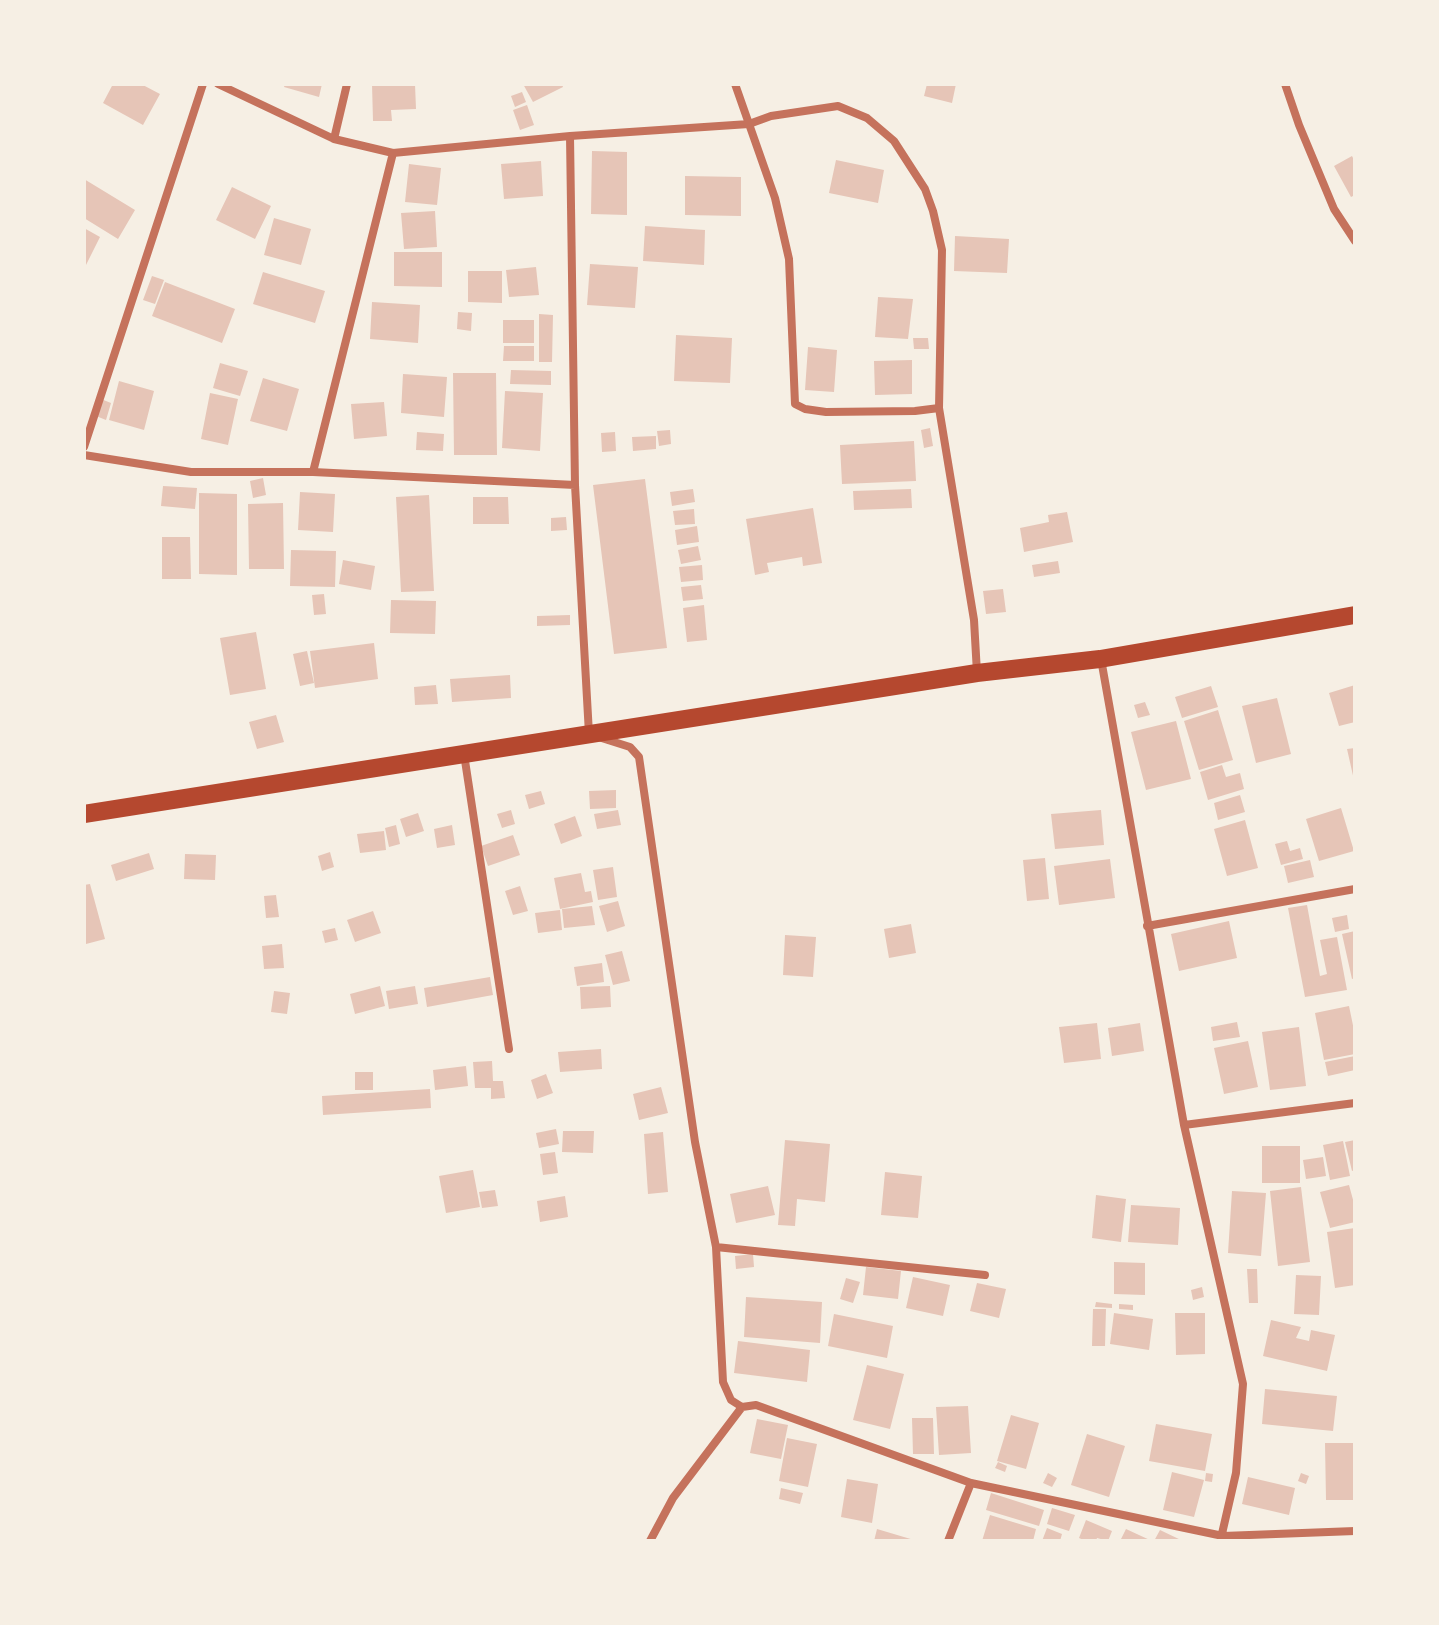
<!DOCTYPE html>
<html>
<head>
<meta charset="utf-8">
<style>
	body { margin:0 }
	#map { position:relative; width:1439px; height:1625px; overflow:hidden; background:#f6efe4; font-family:"Fira Sans",sans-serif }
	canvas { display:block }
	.frame { position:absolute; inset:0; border:86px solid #f6efe4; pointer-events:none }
</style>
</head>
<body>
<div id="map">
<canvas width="1439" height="1625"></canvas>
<div class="frame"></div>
</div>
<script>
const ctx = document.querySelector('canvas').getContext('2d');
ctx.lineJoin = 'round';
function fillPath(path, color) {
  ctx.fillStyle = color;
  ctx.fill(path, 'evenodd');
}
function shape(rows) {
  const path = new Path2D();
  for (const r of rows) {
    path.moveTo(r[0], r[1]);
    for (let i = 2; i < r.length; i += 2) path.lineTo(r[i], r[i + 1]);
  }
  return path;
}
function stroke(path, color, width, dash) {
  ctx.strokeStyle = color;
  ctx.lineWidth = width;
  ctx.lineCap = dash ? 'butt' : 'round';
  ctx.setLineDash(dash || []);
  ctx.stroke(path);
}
fillPath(shape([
	[113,84,141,84,160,94,143,125,103,103],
	[285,84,322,84,319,97,284,87],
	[372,84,415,84,416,109,391,110,392,121,373,121],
	[523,84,562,84,563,87,533,102],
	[927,84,956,84,952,103,924,96],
	[522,92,526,102,515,107,511,96],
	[527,105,534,125,520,130,513,110],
	[592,151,627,152,627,215,591,214],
	[1352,156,1355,162,1355,195,1351,197,1334,166],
	[836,160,884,170,878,203,829,193],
	[541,161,543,196,504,199,501,164],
	[409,164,441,168,437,205,405,202],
	[685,176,741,177,741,216,685,215],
	[84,179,135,210,118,239,84,218],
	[232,187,271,206,255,239,216,220],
	[435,211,437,247,404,249,401,213],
	[274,218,311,229,301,265,264,255],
	[645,226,705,230,704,265,643,261],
	[84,228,100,237,84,269],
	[955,236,1009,239,1007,273,954,271],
	[394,252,442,252,442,287,394,286],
	[590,264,638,267,635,308,587,305],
	[536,267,539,295,509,297,506,270],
	[468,271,502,271,502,303,468,302],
	[263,272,325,291,315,323,253,304],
	[152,276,164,280,155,304,143,300],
	[165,282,235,309,222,343,152,316],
	[878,297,913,299,908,339,875,337],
	[372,302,420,305,418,343,370,339],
	[458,312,472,313,471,331,457,329],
	[539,314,553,315,552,362,539,362],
	[503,320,534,320,534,343,503,343],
	[676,335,732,338,730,383,674,381],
	[913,338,928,338,929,349,914,349],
	[504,346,534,346,534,361,503,361],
	[808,347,837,350,834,392,805,390],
	[912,360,912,394,875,395,874,361],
	[220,363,248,371,240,396,213,388],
	[511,370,551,371,551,385,510,384],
	[453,373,496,373,497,455,454,455],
	[403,374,447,377,444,417,401,413],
	[263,378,299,389,287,431,250,421],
	[119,381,154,391,144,430,109,420],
	[505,391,543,393,540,451,502,448],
	[210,393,238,399,228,445,201,439],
	[101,399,111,403,106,420,96,416],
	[384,402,387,436,354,439,351,404],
	[930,428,933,446,924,448,921,430],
	[670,430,671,444,659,446,657,431],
	[417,432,444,434,443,451,416,450],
	[615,432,616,451,602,452,601,433],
	[656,436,656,449,633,451,632,437],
	[914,441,916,481,842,484,840,445],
	[263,478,266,495,253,498,250,481],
	[645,479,667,648,614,654,593,485],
	[163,486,197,488,195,509,161,506],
	[693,489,695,502,672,506,670,492],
	[911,489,912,508,854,510,853,491],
	[300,492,335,494,333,532,298,530],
	[199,493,237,494,237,575,199,574],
	[429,495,434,591,401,592,396,497],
	[473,497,508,497,509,524,473,524],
	[283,503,284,569,249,569,248,504],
	[813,508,822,563,803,566,802,557,767,563,769,572,755,575,746,519],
	[694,509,695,524,675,525,673,511],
	[1067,512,1073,542,1024,552,1020,528,1049,522,1048,515],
	[566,517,567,530,551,531,551,518],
	[697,526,699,542,677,545,675,530],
	[162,537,190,537,191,579,162,579],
	[698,546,701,560,681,564,678,550],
	[291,550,336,551,335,587,290,586],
	[343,560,375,566,371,590,339,584],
	[1058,561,1060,573,1034,577,1032,565],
	[702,565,703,580,681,582,679,567],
	[701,585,703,599,683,601,681,587],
	[1003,589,1006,612,986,614,983,591],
	[324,594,326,614,314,615,312,595],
	[391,600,436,601,435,634,390,633],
	[704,605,707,640,687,642,683,608],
	[570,615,570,625,537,626,537,616],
	[256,632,266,689,230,695,220,638],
	[374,643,378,679,315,688,310,651],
	[307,651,314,683,300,686,293,654],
	[510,675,511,698,452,702,450,679],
	[436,685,438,704,415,705,414,687],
	[1355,685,1355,722,1339,726,1329,693],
	[1211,686,1218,707,1182,718,1175,697],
	[1277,698,1291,754,1256,763,1242,706],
	[1145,702,1150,715,1138,718,1134,705],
	[1218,710,1233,760,1199,770,1184,721],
	[276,715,284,742,257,749,249,722],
	[1176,721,1191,779,1146,790,1131,732],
	[1355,748,1355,780,1354,780,1347,749],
	[1222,765,1226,777,1240,773,1244,789,1208,800,1200,772],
	[616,790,616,808,590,809,589,791],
	[541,791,545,804,529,809,525,795],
	[1240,795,1245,812,1218,820,1214,803],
	[1341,808,1354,851,1319,861,1306,819],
	[511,810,515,824,502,828,497,814],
	[618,810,621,825,597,829,594,814],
	[1101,810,1104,845,1055,849,1051,814],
	[418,813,424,831,406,837,400,819],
	[575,816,582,836,561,844,554,824],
	[1245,820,1258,868,1227,876,1214,829],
	[396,825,400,844,389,847,385,828],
	[452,825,455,845,437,848,434,829],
	[384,831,386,850,360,853,357,834],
	[513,835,520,855,488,866,481,846],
	[1287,841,1290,851,1300,848,1303,859,1281,865,1275,844],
	[330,852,334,867,322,871,318,856],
	[149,853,154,869,116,881,111,865],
	[185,854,216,855,215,880,184,879],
	[1045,858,1049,899,1027,901,1023,860],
	[1110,859,1115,898,1059,905,1054,866],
	[1310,860,1314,877,1288,883,1284,866],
	[613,867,617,897,598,900,593,870],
	[581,873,585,892,591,891,593,902,560,909,554,878],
	[90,884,105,939,86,944,84,885],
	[520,886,528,911,513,915,505,891],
	[276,895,279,917,266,918,264,896],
	[618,901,625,926,607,932,599,906],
	[1307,905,1320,976,1327,974,1320,940,1337,937,1347,990,1305,997,1288,908],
	[592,906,595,925,564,928,562,909],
	[560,910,562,930,538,933,535,913],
	[373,911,381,933,355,942,347,920],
	[1347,915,1349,929,1335,932,1332,918],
	[1229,921,1237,958,1179,971,1171,934],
	[911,924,916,953,889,958,884,929],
	[335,928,338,940,325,943,322,931],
	[1355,931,1355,978,1352,979,1342,934],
	[785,935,816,937,813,977,783,975],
	[282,944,284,968,264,969,262,946],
	[622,951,630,981,613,985,605,955],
	[602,963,604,982,577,986,574,967],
	[490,977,493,995,427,1007,424,988],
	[380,986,385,1006,355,1014,350,994],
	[415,986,418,1004,389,1009,386,991],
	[610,986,611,1007,581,1009,580,987],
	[274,991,290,993,287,1014,271,1012],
	[1349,1006,1355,1035,1355,1054,1324,1060,1315,1013],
	[1237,1022,1240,1037,1213,1041,1211,1027],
	[1097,1023,1101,1059,1064,1063,1059,1027],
	[1140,1023,1144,1051,1112,1056,1108,1028],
	[1299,1027,1306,1086,1270,1090,1262,1032],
	[1248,1041,1258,1087,1224,1094,1214,1048],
	[601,1049,602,1069,560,1072,558,1052],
	[1355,1056,1355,1070,1328,1076,1325,1062],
	[492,1061,493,1081,503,1081,505,1098,491,1099,491,1088,475,1088,473,1062],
	[466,1066,468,1086,435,1090,433,1070],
	[355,1072,373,1072,373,1090,355,1090],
	[546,1074,553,1093,537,1099,531,1080],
	[661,1087,668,1113,639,1120,633,1094],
	[430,1089,431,1108,323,1115,322,1096],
	[556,1129,559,1144,539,1148,536,1133],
	[563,1131,594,1131,593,1153,562,1152],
	[663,1132,668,1192,648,1194,644,1134],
	[785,1140,830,1144,825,1202,797,1199,795,1226,778,1225],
	[1355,1140,1355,1170,1352,1171,1345,1142],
	[1343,1141,1350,1176,1330,1180,1323,1145],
	[1262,1146,1300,1146,1300,1183,1262,1183],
	[555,1152,558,1173,543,1175,540,1154],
	[1323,1157,1326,1176,1306,1179,1303,1160],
	[473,1170,480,1207,446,1213,439,1176],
	[885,1172,922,1176,918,1218,881,1215],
	[1349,1185,1355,1207,1355,1222,1330,1228,1320,1192],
	[768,1186,775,1215,736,1223,730,1194],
	[1301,1187,1310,1262,1278,1266,1270,1191],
	[495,1190,498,1206,482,1208,479,1192],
	[1232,1191,1266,1193,1261,1256,1228,1253],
	[1096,1195,1126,1199,1121,1242,1092,1238],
	[565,1196,568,1217,540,1222,537,1201],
	[1131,1205,1180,1208,1178,1245,1128,1242],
	[1355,1228,1355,1285,1335,1288,1327,1232],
	[753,1254,754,1267,736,1269,735,1256],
	[1114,1262,1145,1263,1145,1295,1114,1294],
	[866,1267,901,1271,898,1299,863,1295],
	[1247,1269,1257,1269,1258,1303,1249,1303],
	[1296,1275,1321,1276,1319,1315,1294,1314],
	[913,1277,950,1285,943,1316,906,1308],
	[846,1278,860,1282,853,1303,840,1299],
	[977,1283,1006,1289,999,1318,970,1311],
	[1202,1287,1204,1297,1193,1300,1191,1290],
	[746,1297,822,1302,820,1343,744,1337],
	[1096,1302,1112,1304,1112,1308,1095,1307],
	[1119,1304,1133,1305,1133,1310,1119,1309],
	[1093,1309,1106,1309,1105,1346,1092,1346],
	[1114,1313,1153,1319,1149,1350,1110,1344],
	[1175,1313,1205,1313,1205,1354,1176,1355],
	[834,1314,893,1326,887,1358,828,1346],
	[1271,1320,1301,1327,1296,1338,1309,1341,1311,1330,1335,1335,1327,1371,1263,1356],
	[738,1341,810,1350,807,1382,734,1373],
	[867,1365,904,1374,890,1429,853,1420],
	[1265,1389,1337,1396,1333,1431,1262,1424],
	[968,1406,971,1453,939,1455,936,1407],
	[1011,1415,1039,1423,1026,1469,997,1461],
	[912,1418,933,1418,934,1454,913,1454],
	[757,1419,788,1425,781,1459,750,1453],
	[1156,1424,1212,1434,1205,1471,1149,1461],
	[1087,1434,1125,1446,1109,1497,1071,1485],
	[787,1438,817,1444,808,1487,779,1481],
	[1325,1443,1354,1443,1355,1500,1326,1500],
	[998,1462,1007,1466,1005,1472,995,1468],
	[1172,1472,1204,1480,1194,1517,1163,1510],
	[1048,1473,1057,1478,1052,1487,1043,1483],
	[1206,1473,1213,1474,1212,1482,1205,1481],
	[1301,1473,1309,1476,1306,1484,1298,1481],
	[1248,1477,1295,1488,1289,1515,1242,1504],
	[847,1479,878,1484,872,1523,841,1517],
	[781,1488,803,1493,800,1504,779,1499],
	[991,1493,1044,1510,1039,1526,986,1510],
	[1052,1508,1075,1515,1069,1531,1047,1524],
	[990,1515,1036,1529,1033,1541,982,1541],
	[1086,1520,1112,1531,1108,1541,1097,1538,1096,1541,1086,1541,1079,1538],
	[1047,1528,1062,1534,1060,1541,1042,1541],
	[877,1529,914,1540,914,1541,874,1541],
	[1126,1529,1152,1541,1120,1541],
	[1160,1530,1183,1541,1154,1541]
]), '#e6c5b7');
stroke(shape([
	[218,84,334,139,393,153,570,136,749,124,771,116,838,106,867,118,894,141,925,189,933,211,942,250,939,408],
	[735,84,775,198,789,259,795,404,805,409,826,412,915,411,939,408,974,620,977,673],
	[1285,84,1299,125,1334,209,1355,241],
	[570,136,575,485,589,734,630,747,639,757,695,1142,716,1247,723,1382,731,1400,742,1407,756,1405,971,1483,1223,1536,1355,1531],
	[334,139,347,84],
	[84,447,203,84],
	[84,455,191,472,313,472,575,485],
	[313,472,393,153],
	[1101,659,1184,1125,1243,1384,1236,1473,1221,1538],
	[464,754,509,1049],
	[1147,926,1355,889],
	[1184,1125,1355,1103],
	[716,1247,985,1275],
	[650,1541,673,1498,742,1407],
	[948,1541,971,1483]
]), '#c5725c', 8);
stroke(shape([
	[84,814,977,673,1100,659,1355,615]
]), '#b5482f', 18);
</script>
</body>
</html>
